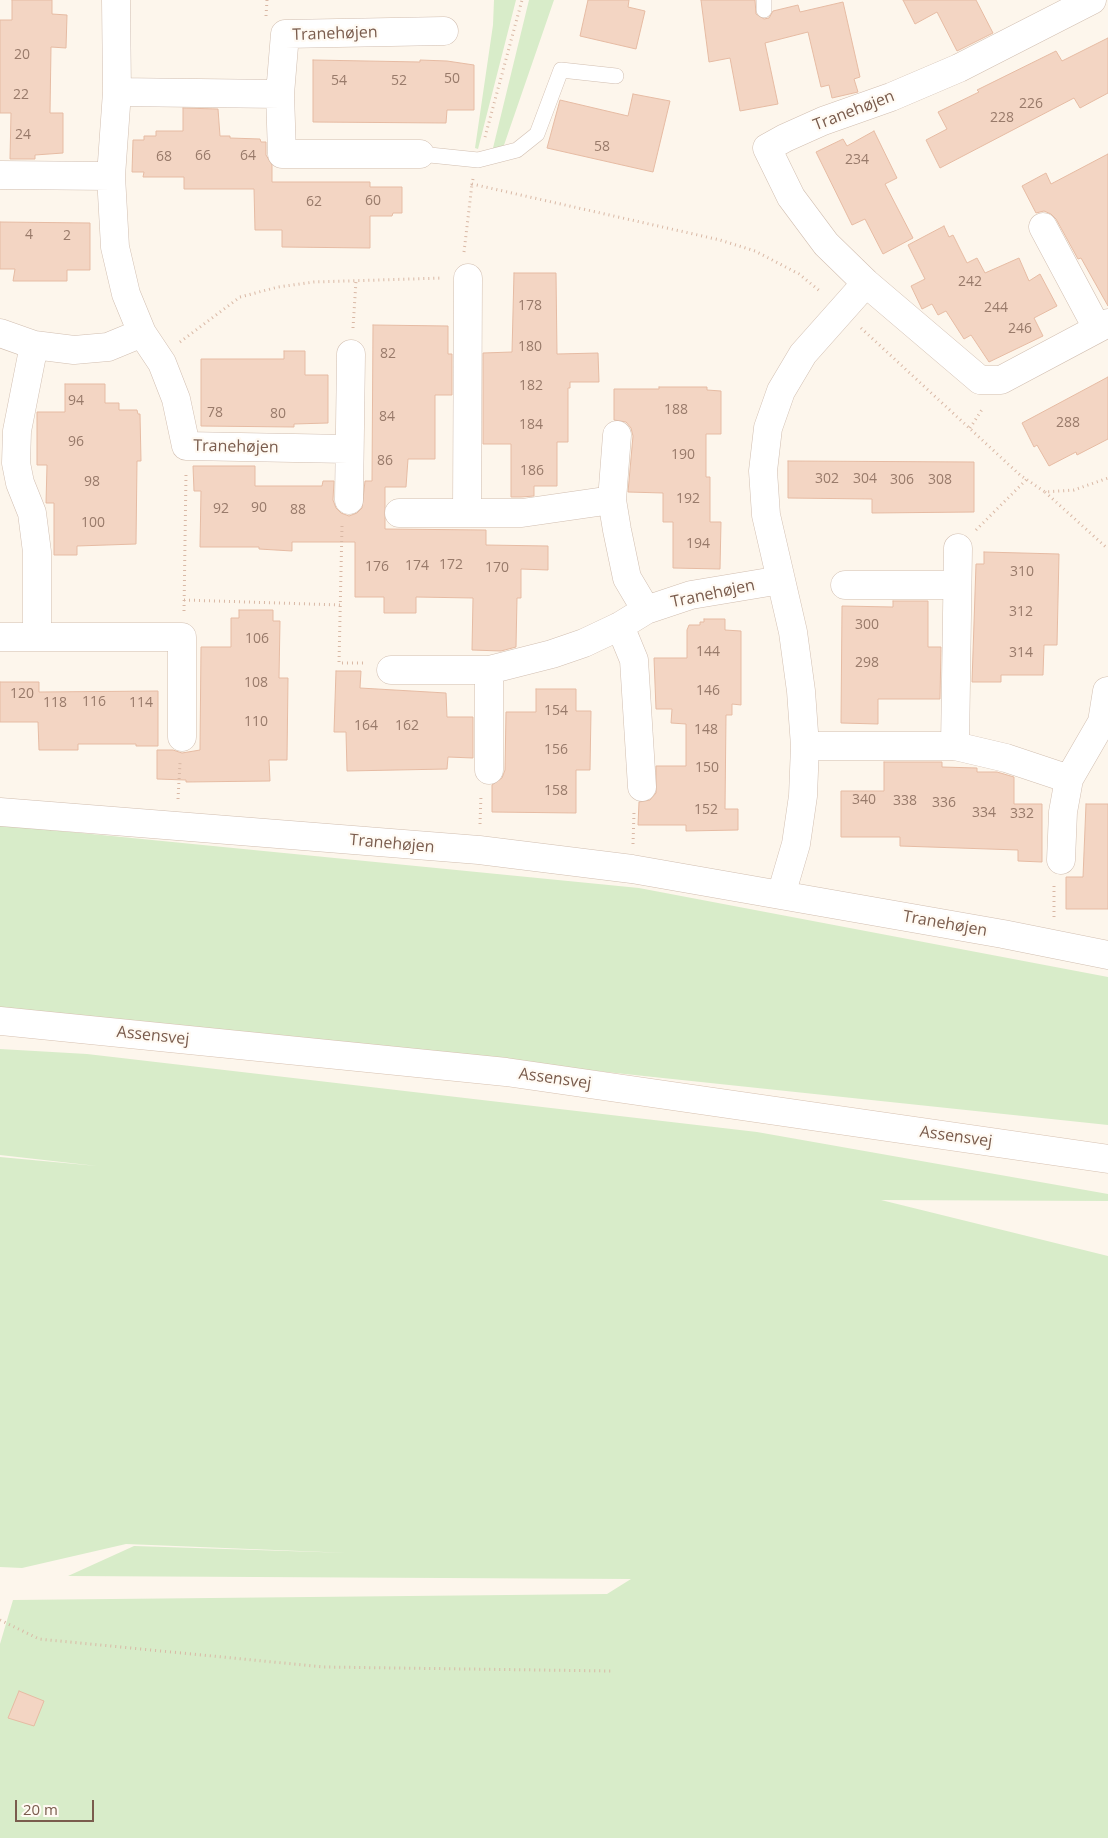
<!DOCTYPE html>
<html>
<head>
<meta charset="utf-8">
<style>
	body { margin:0 }
	#map { position:relative; width:1108px; height:1838px; overflow:hidden; background:#fdf6ec; font-family:"Open Sans",sans-serif }
	canvas { display:block }
	.scale { position:absolute; left:15px; top:1800px; width:79px; height:22px; box-sizing:border-box; border:2px solid #7a5c4d; border-top:0; padding-left:6px; font-size:15px; line-height:18px; white-space:nowrap; color:#7a5c4d; -webkit-text-stroke:4px #fffaf3; paint-order:stroke }
</style>
</head>
<body>
<div id="map">
<canvas width="1108" height="1838"></canvas>
<div class="scale">20 m</div>
</div>
<script>
const ctx = document.querySelector('canvas').getContext('2d');
ctx.lineJoin = 'round';
function fillPath(path, color) {
  ctx.fillStyle = color;
  ctx.fill(path, 'evenodd');
}
function shape(rows) {
  const path = new Path2D();
  for (const r of rows) {
    path.moveTo(r[0], r[1]);
    for (let i = 2; i < r.length; i += 2) path.lineTo(r[i], r[i + 1]);
  }
  return path;
}
function stroke(path, color, width, dash) {
  ctx.strokeStyle = color;
  ctx.lineWidth = width;
  ctx.lineCap = dash ? 'butt' : 'round';
  ctx.setLineDash(dash || []);
  ctx.stroke(path);
}
function label(font, color, halo, rows, align = 'center') {
  ctx.font = font + ' "Open Sans",sans-serif';
  ctx.lineWidth = 4.5;
  ctx.setLineDash([]);
  ctx.textBaseline = 'middle';
  ctx.strokeStyle = halo;
  ctx.fillStyle = color;
  for (const [text, x, y, turn = 0] of rows) {
    ctx.save();
    ctx.translate(x, y);
    ctx.rotate((+turn || 0) * Math.PI / 180);
    ctx.textAlign = isNaN(turn) ? turn : align;
    if (halo) ctx.strokeText(text, 0, 0);
    ctx.fillText(text, 0, 0);
    ctx.restore();
  }
}
fillPath(shape([
	[494,0,516,0,478,149,475,148,493,25],
	[529,0,554,0,503,148,493,148],
	[0,825,639,888,1108,977,1108,1125,0,1008],
	[0,1049,87,1054,757,1132,1108,1194,1108,1201,881,1200,1108,1256,1108,1838,0,1838,0,1644,13,1600,607,1594,631,1579,68,1576,134,1546,349,1553,126,1544,22,1568,0,1567,0,1157,97,1166,0,1155]
]), '#d8ecc9');
const building = shape([
	[12,0,52,0,52,14,67,15,66,48,51,47,50,113,63,113,63,153,35,155,35,159,10,159,11,113,0,113,0,20,12,20,12,0],
	[588,0,629,0,628,7,645,11,636,49,580,36,588,0],
	[701,0,755,0,756,14,764,19,769,18,773,11,798,5,800,12,843,2,860,77,854,79,858,92,832,98,829,85,821,87,808,32,765,43,778,104,740,111,730,58,709,62,701,0],
	[903,0,976,0,993,33,957,51,937,12,915,24,903,0],
	[1108,38,1108,93,1080,108,1074,98,940,168,926,140,947,129,938,112,979,92,977,90,1056,51,1062,61,1108,38],
	[313,60,420,62,420,60,447,61,474,65,474,110,447,110,446,123,313,122,313,60],
	[633,94,670,101,653,172,547,148,560,100,628,116,633,94],
	[183,108,218,109,220,136,230,136,230,138,260,139,261,142,266,142,266,155,272,165,272,182,370,182,370,187,402,187,402,213,393,213,392,216,370,216,370,248,282,247,282,230,255,230,254,189,184,189,184,177,143,177,144,172,132,172,133,140,144,140,144,136,156,136,156,131,183,131,183,108],
	[874,131,897,178,885,184,913,238,883,254,865,219,852,225,816,152,843,139,847,146,874,131],
	[1108,154,1108,306,1081,258,1078,259,1056,219,1051,214,1044,211,1036,213,1022,186,1046,173,1051,184,1108,154],
	[0,222,90,223,90,270,67,270,67,281,13,281,15,269,0,269,0,222],
	[944,226,949,237,953,235,967,263,977,258,985,273,1019,258,1029,281,1040,274,1057,306,1034,318,1043,336,989,362,971,335,964,339,946,311,938,315,932,304,922,309,911,286,925,279,908,245,944,226],
	[514,273,556,273,557,354,598,353,599,382,570,382,570,388,568,388,568,442,557,442,557,486,534,486,534,496,521,497,511,497,511,444,483,444,483,353,512,352,514,273],
	[373,325,448,326,448,354,452,354,452,395,435,395,435,459,408,459,406,487,385,487,385,529,486,530,486,545,548,546,548,570,521,569,521,598,517,598,516,647,501,651,472,650,473,598,416,597,416,613,384,613,384,597,355,597,355,542,292,542,292,551,259,549,259,547,200,547,201,491,194,491,193,466,255,466,255,486,322,486,323,481,334,481,333,500,336,508,341,513,349,516,357,513,362,508,365,481,372,481,373,325],
	[284,351,305,351,305,375,328,375,328,423,294,424,294,427,201,426,201,359,284,359,284,351],
	[1108,377,1108,439,1077,455,1076,452,1049,466,1037,445,1034,447,1022,423,1108,377],
	[65,384,105,384,105,403,119,403,119,410,137,410,138,414,140,414,141,461,137,461,136,544,77,546,77,555,54,555,54,503,46,503,47,465,37,465,37,412,65,412,65,384],
	[659,387,707,387,707,390,721,391,721,434,706,434,706,477,710,477,710,522,721,522,720,569,673,568,673,522,663,522,663,493,628,492,633,436,631,428,626,422,614,420,614,389,659,389,659,387],
	[788,461,974,462,974,512,872,513,872,499,788,498,788,461],
	[984,552,1059,554,1057,645,1044,645,1043,675,1001,675,1001,682,972,682,976,564,984,564,984,552],
	[893,601,928,601,928,647,941,647,940,699,878,699,878,724,841,723,842,606,893,607,893,601],
	[239,610,273,610,273,621,280,621,279,678,288,678,287,760,269,760,270,781,186,782,186,780,157,779,157,750,173,750,182,753,200,750,201,647,231,647,231,618,239,618,239,610],
	[704,619,725,619,725,630,741,631,741,705,732,704,732,715,726,715,725,809,738,809,738,830,686,831,686,825,638,825,639,802,650,800,656,793,656,766,686,766,686,724,671,723,672,709,656,709,654,658,687,658,687,630,689,625,700,625,700,622,704,622,704,619],
	[336,671,361,671,360,688,446,693,447,717,473,717,473,758,448,757,447,769,347,771,346,732,334,732,336,671],
	[0,682,39,682,39,692,158,691,158,746,136,746,136,744,78,744,78,750,39,750,38,722,0,722,0,682],
	[536,689,576,689,576,711,591,711,590,770,576,770,576,813,492,812,492,785,502,778,505,770,506,712,536,712,536,689],
	[884,762,942,762,942,767,977,768,977,772,997,772,1014,777,1014,804,1042,804,1042,862,1018,861,1018,850,900,846,900,837,841,837,841,791,884,791,884,762],
	[1086,804,1108,804,1108,909,1066,909,1066,877,1083,877,1086,804],
	[19,1691,44,1701,34,1726,8,1718,19,1691]
]);
fillPath(building, '#f3d5c3');
stroke(building, '#e6bba3', 1);
const service = shape([
	[764,10,764,0],
	[420,154,478,160,517,150,537,134,561,70,616,76]
]);
const minor = shape([
	[116,0,117,92,111,176,115,247,126,294,142,333,162,363,176,399,186,446,348,449],
	[1092,0,959,68,891,97,823,121,785,138,767,148,791,197,826,244,866,283,980,380,1001,380,1108,323],
	[117,92,280,94],
	[420,154,282,154,280,94,285,34,444,31],
	[0,175,111,176],
	[1043,227,1097,328],
	[0,333,34,345,74,350,108,347,142,333],
	[34,345,17,431,16,463,20,483,32,513,37,552,37,635],
	[617,435,612,500,617,530,627,578,646,610],
	[349,500,351,354],
	[467,512,468,278],
	[399,513,522,513,612,500],
	[845,585,957,585],
	[620,626,634,660,642,787],
	[0,637,182,637,182,737],
	[391,670,489,670,552,654,584,643,620,626,646,610,691,595,781,580],
	[489,670,489,770],
	[805,746,955,746,1006,758,1069,779],
	[955,746,958,548],
	[0,812,479,850,632,869,1003,934,1108,955],
	[1061,860,1063,812,1069,779,1102,722,1107,691],
	[781,895,796,844,803,796,805,746,801,691,793,632,766,515,763,471,768,428,781,391,803,354,866,283]
]);
const secondary = shape([
	[0,1021,506,1072,1108,1159]
]);
stroke(service, '#d1beb0', 16);
stroke(minor, '#d1beb0', 29);
stroke(secondary, '#d6c0b0', 29);
stroke(shape([
	[266,16,267,0],
	[485,137,522,0],
	[473,179,472,184,720,240,755,251,799,274,821,292],
	[464,252,472,184],
	[353,328,356,281],
	[861,328,1020,475,1045,492,1074,490,1108,478],
	[180,342,240,297,278,287,314,282,443,278],
	[970,428,983,408],
	[1045,492,1108,549],
	[342,526,339,663,365,663],
	[976,530,1027,479],
	[184,600,341,605],
	[184,611,186,473],
	[178,799,180,763],
	[480,824,481,795],
	[633,844,634,812],
	[1054,917,1054,886],
	[0,1620,39,1639,324,1667,612,1671]
]), '#d9b8a5', 3, [1, 4]);
stroke(service, '#fff', 15);
stroke(minor, '#fff', 28);
stroke(secondary, '#fff', 28);
label('14px', '#987a6a', null, [
	["20",22,55],
	["50",452,79],
	["54",339,81],
	["52",399,81],
	["22",21,95],
	["226",1031,104],
	["228",1002,118],
	["24",23,135],
	["58",602,147],
	["66",203,156],
	["64",248,156],
	["68",164,157],
	["234",857,160],
	["60",373,201],
	["62",314,202],
	["4",29,235],
	["2",67,236],
	["242",970,282],
	["178",530,306],
	["244",996,308],
	["246",1020,329],
	["180",530,347],
	["82",388,354],
	["182",531,386],
	["94",76,401],
	["188",676,410],
	["78",215,413],
	["80",278,414],
	["84",387,417],
	["288",1068,423],
	["184",531,425],
	["96",76,442],
	["190",683,455],
	["86",385,461],
	["186",532,471],
	["302",827,479],
	["304",865,479],
	["306",902,480],
	["308",940,480],
	["98",92,482],
	["192",688,499],
	["90",259,508],
	["92",221,509],
	["88",298,510],
	["100",93,523],
	["194",698,544],
	["172",451,565],
	["174",417,566],
	["176",377,567],
	["170",497,568],
	["310",1022,572],
	["312",1021,612],
	["300",867,625],
	["106",257,639],
	["144",708,652],
	["314",1021,653],
	["298",867,663],
	["108",256,683],
	["146",708,691],
	["120",22,694],
	["116",94,702],
	["118",55,703],
	["114",141,703],
	["154",556,711],
	["110",256,722],
	["164",366,726],
	["162",407,726],
	["148",706,730],
	["156",556,750],
	["150",707,768],
	["158",556,791],
	["340",864,800],
	["338",905,801],
	["336",944,803],
	["152",706,810],
	["334",984,813],
	["332",1022,814]
]);
label('16px', '#7a5c4d', '#fffaf3', [
	["Tranehøjen",335,34,-2],
	["Tranehøjen",854,111,-21],
	["Tranehøjen",236,447,1],
	["Tranehøjen",713,594,-12],
	["Tranehøjen",392,844,5],
	["Tranehøjen",945,924,10],
	["Assensvej",153,1036,6],
	["Assensvej",555,1079,8],
	["Assensvej",956,1137,8]
]);
</script>
</body>
</html>
